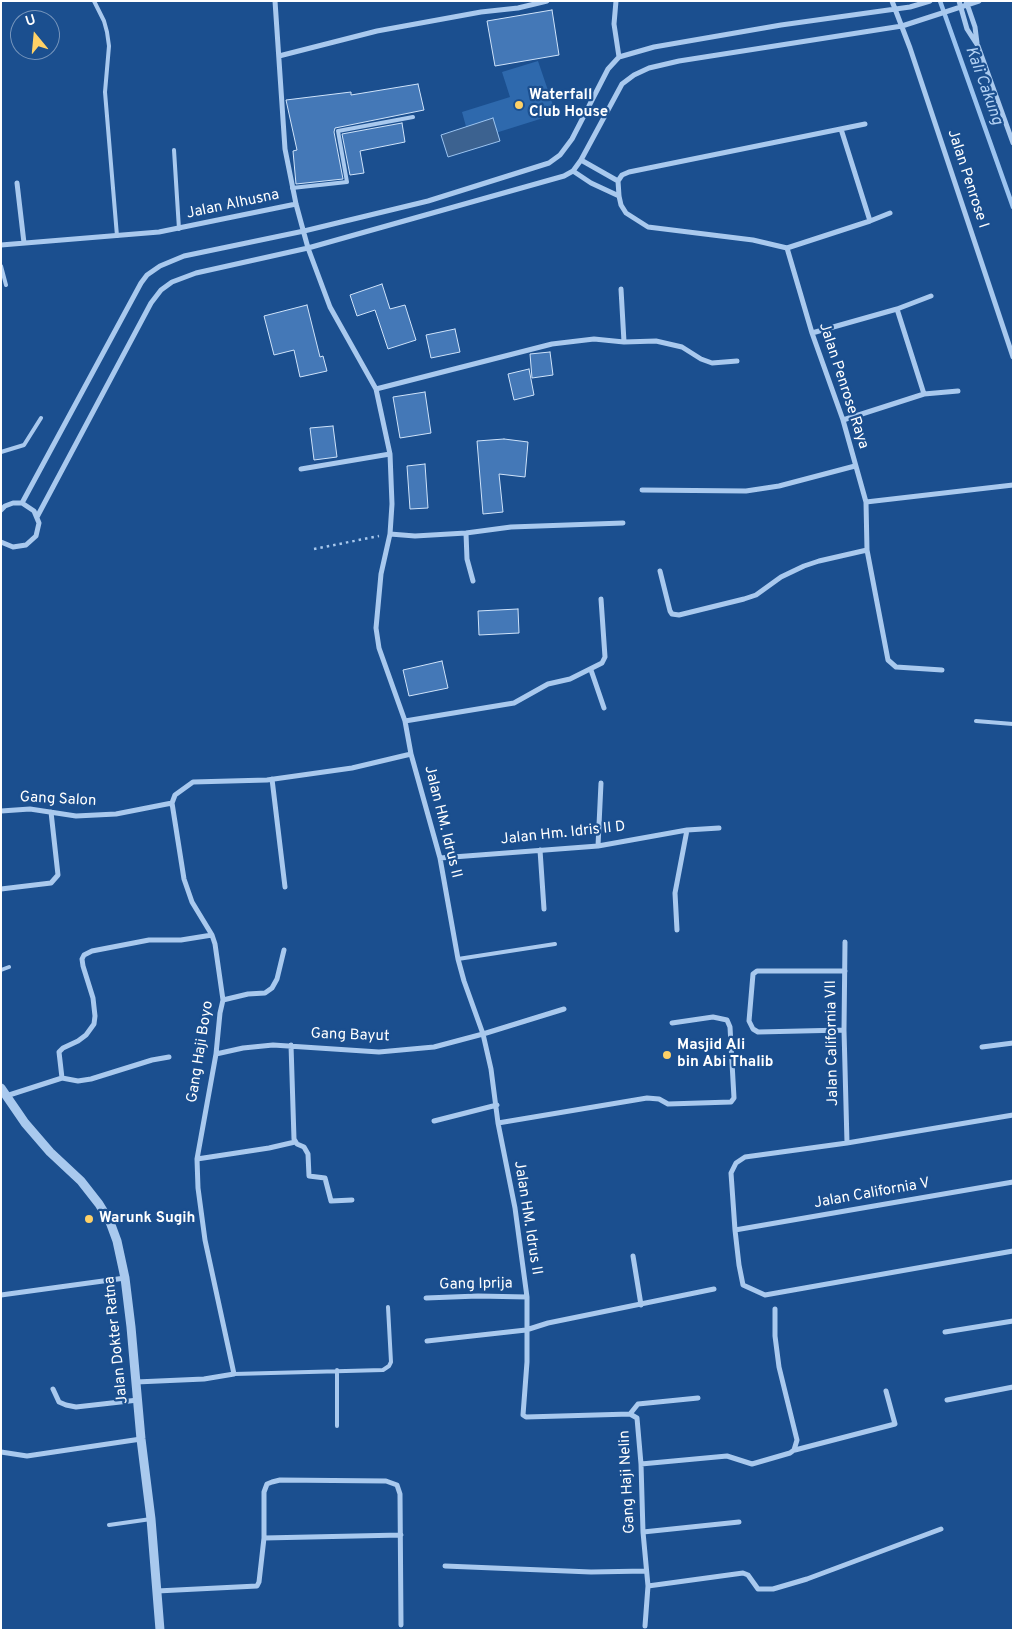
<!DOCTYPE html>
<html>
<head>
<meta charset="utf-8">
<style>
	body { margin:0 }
	#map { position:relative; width:1014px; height:1631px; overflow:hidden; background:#1b4f8f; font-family:Overpass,sans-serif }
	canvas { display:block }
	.frame { position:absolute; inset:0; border:2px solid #fff; pointer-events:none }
	.north { position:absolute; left:10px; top:10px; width:50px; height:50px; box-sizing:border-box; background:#1b4f8f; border:1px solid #7695bc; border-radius:50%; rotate:343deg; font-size:14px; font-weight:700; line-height:20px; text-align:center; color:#fff }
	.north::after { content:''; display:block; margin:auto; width:18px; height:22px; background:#ffd166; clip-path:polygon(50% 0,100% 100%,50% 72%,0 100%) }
</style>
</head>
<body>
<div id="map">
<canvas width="1014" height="1631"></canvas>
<div class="frame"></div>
<div class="north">U</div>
</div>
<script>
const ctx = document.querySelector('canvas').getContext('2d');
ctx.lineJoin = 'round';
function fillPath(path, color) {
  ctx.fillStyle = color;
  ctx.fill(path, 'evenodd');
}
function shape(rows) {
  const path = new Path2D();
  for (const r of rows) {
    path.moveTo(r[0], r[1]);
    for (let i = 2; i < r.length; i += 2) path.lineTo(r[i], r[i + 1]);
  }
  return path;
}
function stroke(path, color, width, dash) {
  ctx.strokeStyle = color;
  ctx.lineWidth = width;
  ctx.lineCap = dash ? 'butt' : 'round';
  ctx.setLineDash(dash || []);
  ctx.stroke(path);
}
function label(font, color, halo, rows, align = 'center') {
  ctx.font = font + ' Overpass,sans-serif';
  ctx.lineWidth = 4.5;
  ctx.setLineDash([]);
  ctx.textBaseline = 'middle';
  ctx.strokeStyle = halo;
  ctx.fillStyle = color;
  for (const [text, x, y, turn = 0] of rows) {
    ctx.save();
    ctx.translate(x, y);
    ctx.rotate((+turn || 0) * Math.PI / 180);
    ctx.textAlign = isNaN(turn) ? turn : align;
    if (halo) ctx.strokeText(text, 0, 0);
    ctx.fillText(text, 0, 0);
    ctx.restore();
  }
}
fillPath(shape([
	[538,61,556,114,470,141,462,112,510,97,502,72]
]), '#2e69ad');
const water = shape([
	[493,118,500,141,448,157,441,135,493,118]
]);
fillPath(water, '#3c6290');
stroke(water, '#9cc4f0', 1);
stroke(shape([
	[940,1,1013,207]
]), '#9cc4f0', 4.5);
const building = shape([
	[552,10,559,55,495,66,487,21,552,10],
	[418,84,424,110,335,128,334,132,343,179,296,184,293,151,297,150,286,100,351,92,351,95,418,84],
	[402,123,405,142,360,151,364,173,350,175,342,134,402,123],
	[382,284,390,309,405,305,416,340,388,349,375,310,357,316,350,295,382,284],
	[307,305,320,357,323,356,327,371,300,377,294,350,274,355,264,316,307,305],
	[455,329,460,352,431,358,426,335,455,329],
	[550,352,553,375,532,378,530,354,550,352],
	[529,369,534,395,514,400,508,374,529,369],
	[425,392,431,433,400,438,393,397,425,392],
	[333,426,337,457,314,460,310,428,333,426],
	[504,439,528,442,525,477,499,474,503,512,483,514,477,441,504,439],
	[425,464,428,508,410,509,407,466,425,464],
	[518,609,519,633,479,635,478,611,518,609],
	[442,661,448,688,409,696,403,670,442,661]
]);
fillPath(building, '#4478b7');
stroke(building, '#cfe3fa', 1);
stroke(shape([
	[314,549,379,536]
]), '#a9c9ee', 2.5, [2.5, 4]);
stroke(shape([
	[94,1,104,21,107,32,109,46,105,92,117,236],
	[174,150,179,229],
	[292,188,347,182,338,131,413,117],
	[1,266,6,285],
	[1,452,24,445,41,418],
	[976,721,1013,724],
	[458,959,555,944],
	[1,970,9,967],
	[234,1374,383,1370,389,1366,391,1362,388,1307],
	[337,1426,337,1370],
	[109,1525,151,1519]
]), '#a9c9ee', 4);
stroke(shape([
	[275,1,285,149,296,204,308,248,330,307,376,389,390,454,392,504,390,534,381,574,376,628,379,648,405,721,411,754,440,858,458,959,464,981,483,1034,491,1069,498,1123,515,1208,527,1297,527,1362,523,1415,526,1417,630,1414,637,1418,641,1464,643,1532,648,1586,645,1626],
	[616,1,614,24,619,57],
	[892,1,910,48,1013,357],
	[959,1,967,29,978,46,1013,143],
	[966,1,975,27,977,43],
	[279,56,377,31,481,12,518,8,547,1],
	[841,129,870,221],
	[581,160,618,181],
	[573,171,591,183,619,196],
	[618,181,619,196,621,205,626,213,648,227,753,240,787,248,812,333,843,420,866,502,867,550,888,660,896,667,942,670],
	[618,181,622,175,629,172,865,124],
	[17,183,24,243],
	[1,245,159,232,296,204],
	[787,248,870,221,890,213],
	[621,289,624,342],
	[897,309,924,394],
	[812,333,897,309,931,296],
	[376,389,552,344,594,339,624,342,656,341,682,347,701,359,712,363,737,361],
	[843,420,924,394,958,391],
	[301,469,390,454],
	[642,490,746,491,779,486,855,466],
	[866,502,1013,485],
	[22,503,141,283,147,275,160,266,184,256,304,231,428,201,549,163,560,155,572,139,608,69,619,57,654,47,781,25,910,7,930,1],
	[1,510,5,506,13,503,22,503,34,511,39,523,36,536,26,545,13,547,1,542],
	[37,517,151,303,161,290,172,282,196,273,308,248,564,176,573,171,581,160,622,84,634,75,649,68,679,61,902,26,979,1],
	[466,533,467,559,473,581],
	[390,534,415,536,466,533,511,527,623,523],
	[660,571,670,611,672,614,679,615,744,599,756,595,781,577,804,566,819,561,867,550],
	[591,670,604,708],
	[405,721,514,703,548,684,570,679,602,663,605,657,601,599],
	[272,779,285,887],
	[1,811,30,809,76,816,116,814,172,803],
	[598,846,601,783],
	[540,850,544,909],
	[440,858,598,846,687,830,719,828],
	[1,889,51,883,58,875,51,812],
	[677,930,675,893,687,830],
	[845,942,844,1030,847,1143],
	[223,1000,248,994,265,993,272,988,277,979,284,950],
	[844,1030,758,1032,753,1029,749,1021,753,974,757,971,845,971],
	[291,1045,294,1139,297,1144,304,1147,308,1154,309,1176,325,1178,331,1201,352,1200],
	[982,1047,1013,1043],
	[216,1054,243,1048,273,1045,379,1052,434,1047,483,1034,564,1009],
	[62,1078,78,1081,91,1079,152,1060,169,1057],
	[6,1096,62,1078,59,1052,63,1048,78,1041,86,1035,94,1024,95,1016,93,998,83,966,82,959,84,955,92,951,149,940,181,940,212,935],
	[1013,1115,847,1143,745,1157,736,1163,731,1173,735,1230,739,1265,743,1285,765,1295,1013,1251],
	[434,1121,497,1105],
	[498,1123,647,1098,659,1099,668,1104,731,1102,734,1098,730,1027,727,1020,713,1017,672,1023],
	[197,1159,269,1148,295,1142],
	[735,1230,1013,1182],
	[633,1256,641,1305],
	[1,1295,125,1278],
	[426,1298,478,1296,527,1297],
	[945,1332,1013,1321],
	[427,1341,526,1330,548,1323,714,1289],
	[136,1382,204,1379,234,1374,205,1240,198,1188,197,1159,216,1054,220,1013,223,1000,215,944,212,935,192,902,184,879,172,803,175,795,193,782,267,780,352,768,411,754],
	[53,1389,59,1402,66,1405,76,1407,138,1400],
	[947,1400,1013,1387],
	[630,1414,638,1404,698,1398],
	[795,1450,895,1424,886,1391],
	[1,1452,27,1456,141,1439],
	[641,1464,727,1456,752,1464,790,1453,794,1450,797,1440,779,1367,775,1336,775,1309],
	[643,1532,739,1522],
	[264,1538,401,1535],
	[445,1566,591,1572,646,1571],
	[648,1586,743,1573,748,1575,758,1589,773,1589,807,1579,941,1529],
	[157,1591,257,1586,259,1582,264,1538,264,1492,267,1484,272,1482,280,1480,386,1481,397,1485,400,1494,401,1625]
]), '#a9c9ee', 5);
stroke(shape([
	[1,1088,25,1123,50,1152,81,1181,99,1204,110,1222,117,1241,125,1278,131,1327,141,1439,151,1519,160,1630]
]), '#a9c9ee', 9);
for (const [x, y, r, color] of [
	[519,105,5,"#ffd166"],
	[667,1055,5,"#ffd166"],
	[89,1219,5,"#ffd166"]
]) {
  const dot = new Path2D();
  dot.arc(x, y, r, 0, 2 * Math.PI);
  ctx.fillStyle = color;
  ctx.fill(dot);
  stroke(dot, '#1b4f8f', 2);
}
label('bold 15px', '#fff', '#1b4f8f', [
	["Waterfall",529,96],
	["Club House",529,113],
	["Masjid Ali",677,1046],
	["bin Abi Thalib",677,1063],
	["Warunk Sugih",99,1219]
], 'left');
label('15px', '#fff', '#1b4f8f', [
	["Jalan Penrose I",967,179,72],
	["Jalan Alhusna",233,205,-12],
	["Jalan Penrose Raya",843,386,72],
	["Gang Salon",58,800,3],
	["Jalan HM. Idrus II",442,822,76],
	["Jalan Hm. Idris II D",563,834,-6],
	["Gang Bayut",350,1036,2],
	["Jalan California VII",833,1043,-91],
	["Gang Haji Boyo",201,1052,-81],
	["Jalan California V",872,1194,-10],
	["Jalan HM. Idrus II",527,1218,81],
	["Gang Iprija",476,1285,-1],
	["Jalan Dokter Ratna",117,1340,-96],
	["Gang Haji Nelin",628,1482,-93]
]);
label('italic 16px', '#b5d3f5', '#1b4f8f', [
	["Kali Cakung",983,86,70]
]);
</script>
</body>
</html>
